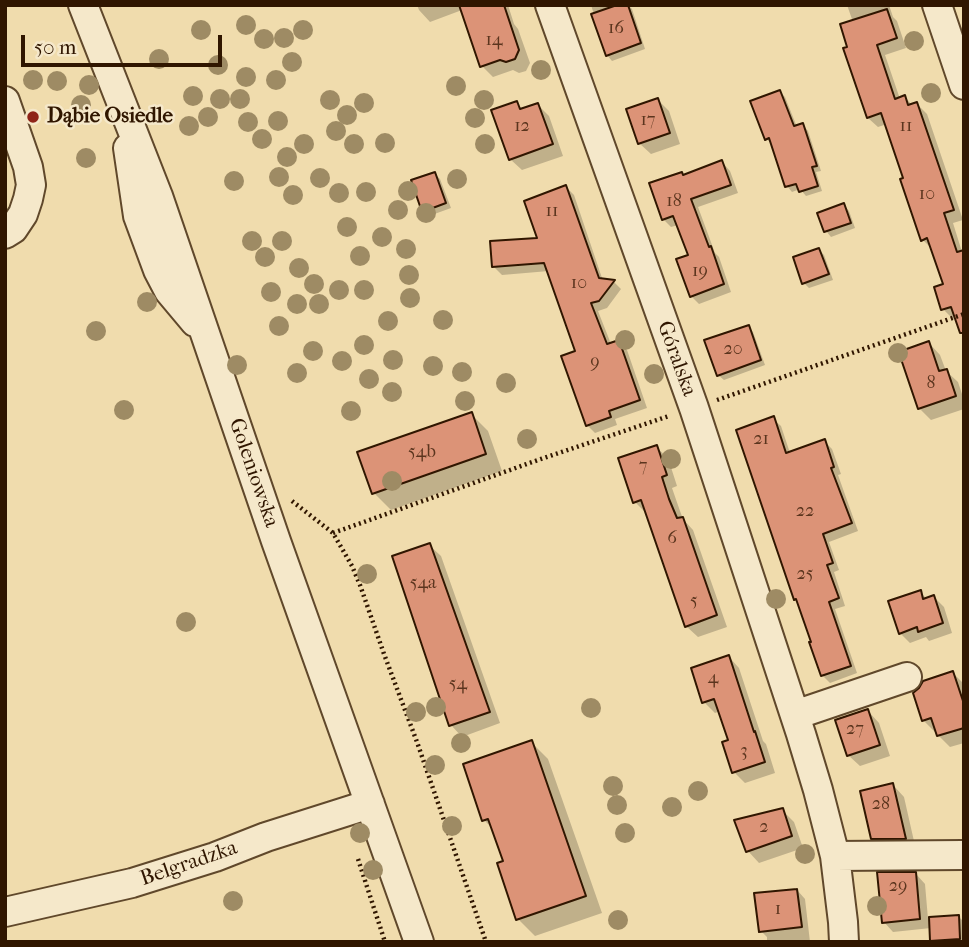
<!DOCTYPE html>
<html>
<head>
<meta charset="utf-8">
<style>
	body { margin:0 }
	#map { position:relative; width:969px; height:947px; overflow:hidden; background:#f0dcad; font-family:"IM FELL French Canon",serif }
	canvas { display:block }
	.frame { position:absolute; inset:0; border:7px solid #301600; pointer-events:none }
	.scale { position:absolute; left:21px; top:35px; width:201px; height:32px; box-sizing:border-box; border:4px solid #301600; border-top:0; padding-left:9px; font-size:21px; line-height:24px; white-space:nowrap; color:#301600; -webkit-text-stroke:5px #f5e8ca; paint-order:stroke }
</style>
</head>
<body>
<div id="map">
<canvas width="969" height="947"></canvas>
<div class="frame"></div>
<div class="scale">50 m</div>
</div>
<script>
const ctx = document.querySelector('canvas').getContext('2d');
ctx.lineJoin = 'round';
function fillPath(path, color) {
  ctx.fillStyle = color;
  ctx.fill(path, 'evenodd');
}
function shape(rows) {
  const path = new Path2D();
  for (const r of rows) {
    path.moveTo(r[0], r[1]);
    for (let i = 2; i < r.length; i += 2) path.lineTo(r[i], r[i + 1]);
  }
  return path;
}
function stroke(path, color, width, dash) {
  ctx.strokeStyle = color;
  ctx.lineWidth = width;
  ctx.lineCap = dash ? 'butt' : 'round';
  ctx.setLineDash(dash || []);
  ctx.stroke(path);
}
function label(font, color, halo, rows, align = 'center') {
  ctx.font = font + ' "IM FELL French Canon",serif';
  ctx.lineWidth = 5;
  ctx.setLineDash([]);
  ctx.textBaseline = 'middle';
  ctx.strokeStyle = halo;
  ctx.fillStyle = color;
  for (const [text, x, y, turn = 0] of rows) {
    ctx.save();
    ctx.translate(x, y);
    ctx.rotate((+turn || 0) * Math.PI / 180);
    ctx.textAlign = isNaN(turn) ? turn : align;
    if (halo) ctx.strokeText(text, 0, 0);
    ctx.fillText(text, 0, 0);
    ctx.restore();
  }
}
fillPath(shape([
	[417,5,508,5,514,24,518,29,530,63,526,71,519,73,513,70,493,77,482,66,462,10,430,22,419,10],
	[591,5,628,5,632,9,645,49,612,61,607,55],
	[847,5,889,5,893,17,897,21,906,48,885,55,900,99,905,97,912,105,917,104,927,114,963,220,953,223,962,252,964,315,953,319,943,309,945,285,933,250,923,240,887,124,878,127,868,118,849,48,853,22],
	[780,92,785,97,797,127,803,125,808,131,821,171,816,172,822,191,806,196,800,189,792,192,787,186,773,145,767,139],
	[658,100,669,111,680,144,651,154,639,143],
	[517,103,523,110,538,105,549,116,563,156,522,170,510,159],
	[722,162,730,171,738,193,698,207,715,253,719,257,731,292,699,304,691,296,691,256,678,225,671,227,663,219],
	[435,174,440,179,451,208,429,216,423,211],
	[566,187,574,195,603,281,614,282,621,289,607,308,598,311,611,344,619,342,627,350,647,408,615,419,617,425,595,433,587,425,578,352,549,271,502,275,494,267,539,240],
	[844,205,849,211,855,228,831,237,826,231],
	[819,250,824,255,833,280,809,288,804,283],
	[748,327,753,332,765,365,724,380,718,375],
	[929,343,940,355,946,371,958,382,964,400,964,409,931,420,919,408],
	[471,414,488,431,502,471,391,510,374,493],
	[773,419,781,426,790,453,824,441,832,449,841,474,838,475,858,531,829,542,839,570,834,572,845,606,835,609,857,673,830,683,822,675,798,602,795,599],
	[656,447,668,458,677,486,672,488,680,511,683,519,693,530,727,627,698,637,686,626,646,513,635,502],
	[429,545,441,556,500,723,462,737,451,725],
	[920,592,927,599,934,597,944,607,952,633,929,641,926,637,910,643,900,633],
	[729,657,739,668,763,741,766,744,775,773,745,783,734,772,731,741,720,711,715,713,704,702],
	[953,673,964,684,964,743,950,747,938,735,937,731,935,732,923,720],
	[868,711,879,723,890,756,860,766,848,755],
	[531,742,548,759,602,913,535,936,518,919,505,862,494,830,484,820],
	[893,785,904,797,916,850,884,850,873,838],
	[782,810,794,822,803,848,759,863,748,851],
	[916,874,925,884,928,919,959,917,964,922,964,942,933,942,932,940,931,928,893,932,884,922],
	[797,890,805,899,810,942,767,942,767,937,761,931]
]), '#0003');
const building = shape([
	[459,5,504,5,519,50,515,59,506,62,500,60,480,67,459,5],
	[617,5,628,5,641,43,606,56,591,14,617,5],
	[887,9,897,38,877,45,895,99,905,95,908,105,917,102,954,210,944,213,957,252,964,250,964,333,960,333,951,307,941,310,934,287,943,284,927,238,921,241,900,179,903,178,881,113,867,118,843,48,847,47,840,24,887,9],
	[780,90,794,126,803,123,817,166,812,167,818,186,799,192,796,184,785,187,769,138,765,140,750,101,780,90],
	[658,98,670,133,638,144,626,109,658,98],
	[517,101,520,109,538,103,553,144,509,160,491,110,517,101],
	[722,160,731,185,691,199,709,247,711,246,724,284,690,297,676,259,688,255,673,216,662,220,649,183,682,172,683,175,722,160],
	[435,172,446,203,422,212,411,180,435,172],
	[566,185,599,278,615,280,599,301,591,303,607,344,619,340,640,400,609,411,611,417,586,426,561,356,575,351,544,263,492,267,490,241,537,238,524,201,566,185],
	[844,203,851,223,824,232,817,213,844,203],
	[819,248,829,274,802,284,793,257,819,248],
	[749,325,761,360,717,376,704,340,749,325],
	[929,341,939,371,947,369,956,396,918,409,901,359,903,358,901,351,929,341],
	[472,412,486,454,372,494,357,452,472,412],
	[774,416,786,453,825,439,834,467,831,468,852,523,823,534,833,563,827,565,839,598,829,602,851,666,821,676,809,642,811,642,796,599,794,600,736,430,774,416],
	[657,445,667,475,662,477,669,499,677,518,683,517,717,615,685,627,641,500,633,503,618,458,657,445],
	[430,543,490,712,449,726,392,556,430,543],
	[921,590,923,599,934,595,943,623,918,632,917,627,899,634,888,601,921,590],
	[729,655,754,732,755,731,765,762,732,773,722,742,728,740,714,699,702,703,691,668,729,655],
	[953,671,964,704,964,728,937,736,931,718,922,721,913,693,919,688,923,681,953,671],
	[868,709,880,745,847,756,835,720,868,709],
	[532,740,586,896,516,920,497,863,503,861,488,819,482,821,463,764,532,740],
	[893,783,906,839,871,839,860,791,893,783],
	[783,808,792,836,746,852,734,820,783,808],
	[877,872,916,872,920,919,882,923,877,872],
	[797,889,802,927,759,932,754,893,797,889],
	[959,915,960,939,930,941,929,917,959,915]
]);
fillPath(building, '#dc9377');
stroke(building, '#301600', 2);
const minor = shape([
	[83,5,158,196,276,541,419,942],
	[550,5,694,408,801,734,818,790,835,856,843,922,844,942],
	[937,5,964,85],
	[5,101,28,167,31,185,28,199,23,214,13,229,5,234],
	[128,148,138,216,158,270,169,291,195,322],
	[795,715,907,677],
	[835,856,963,855],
	[5,912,132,883,215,857,266,837,370,804]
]);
stroke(minor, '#60482b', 32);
stroke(shape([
	[717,400,964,314],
	[292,501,333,533,352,566,360,585,384,654,417,742,486,942],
	[333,533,538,460,669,416],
	[358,859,385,942]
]), '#301600', 4.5, [2, 3.5]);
stroke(minor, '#f5e8ca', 28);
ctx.fillStyle = '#9e8b64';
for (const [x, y] of [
	[246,25],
	[201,30],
	[303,30],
	[284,38],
	[264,39],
	[914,41],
	[159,59],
	[292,62],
	[218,65],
	[541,70],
	[246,77],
	[33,80],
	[276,80],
	[57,81],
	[89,85],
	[456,86],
	[931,93],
	[193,96],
	[220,99],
	[240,99],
	[330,100],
	[484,100],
	[364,103],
	[81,105],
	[347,115],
	[208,117],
	[475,118],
	[278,121],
	[248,122],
	[189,126],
	[336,131],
	[262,139],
	[385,143],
	[304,144],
	[354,144],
	[485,144],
	[287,157],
	[86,158],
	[279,177],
	[320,178],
	[457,179],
	[234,181],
	[408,191],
	[366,192],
	[339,193],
	[293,195],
	[398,210],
	[426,213],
	[347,227],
	[382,237],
	[252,241],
	[282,241],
	[406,249],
	[360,256],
	[265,257],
	[299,268],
	[409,275],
	[314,284],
	[339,290],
	[364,290],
	[271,292],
	[410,298],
	[147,302],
	[297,304],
	[319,304],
	[443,320],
	[388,321],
	[279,326],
	[96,331],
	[625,340],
	[364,345],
	[313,351],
	[898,353],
	[393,360],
	[342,361],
	[237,365],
	[433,366],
	[462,372],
	[297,373],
	[654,374],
	[369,379],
	[506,383],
	[392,392],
	[465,401],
	[124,410],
	[351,411],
	[527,439],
	[671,459],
	[392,481],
	[367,574],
	[776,599],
	[186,622],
	[436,707],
	[591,708],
	[416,712],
	[461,743],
	[435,765],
	[613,786],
	[698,791],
	[617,805],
	[672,807],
	[452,826],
	[360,833],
	[625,833],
	[805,854],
	[373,870],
	[233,901],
	[877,906],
	[618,920]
]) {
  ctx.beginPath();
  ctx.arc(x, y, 10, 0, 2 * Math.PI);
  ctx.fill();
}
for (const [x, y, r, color] of [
	[33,117,7,"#8f2418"]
]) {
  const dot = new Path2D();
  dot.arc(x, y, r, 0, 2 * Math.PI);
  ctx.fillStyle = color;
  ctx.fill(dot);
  stroke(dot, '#f5e8ca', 2.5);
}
label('18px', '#5b351e', null, [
	["16",616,29],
	["14",494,41],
	["17",648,121],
	["12",522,127],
	["11",906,127],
	["10",927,195],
	["18",674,202],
	["11",552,212],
	["19",700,272],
	["10",579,284],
	["20",733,350],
	["9",595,363],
	["8",931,384],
	["21",761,440],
	["54b",422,453],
	["7",643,467],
	["22",805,512],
	["6",672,539],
	["25",805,575],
	["54a",423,584],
	["5",694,602],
	["4",713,679],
	["54",458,685],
	["27",855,730],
	["3",744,752],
	["28",881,805],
	["2",764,828],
	["29",898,887],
	["1",778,910]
]);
label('bold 21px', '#301600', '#f5e8ca', [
	["Dąbie Osiedle",47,117]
], 'left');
label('21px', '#301600', '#f5e8ca', [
	["Góralska",676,359,70],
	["Goleniowska",253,473,71],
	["Belgradzka",189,864,-19]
]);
</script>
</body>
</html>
